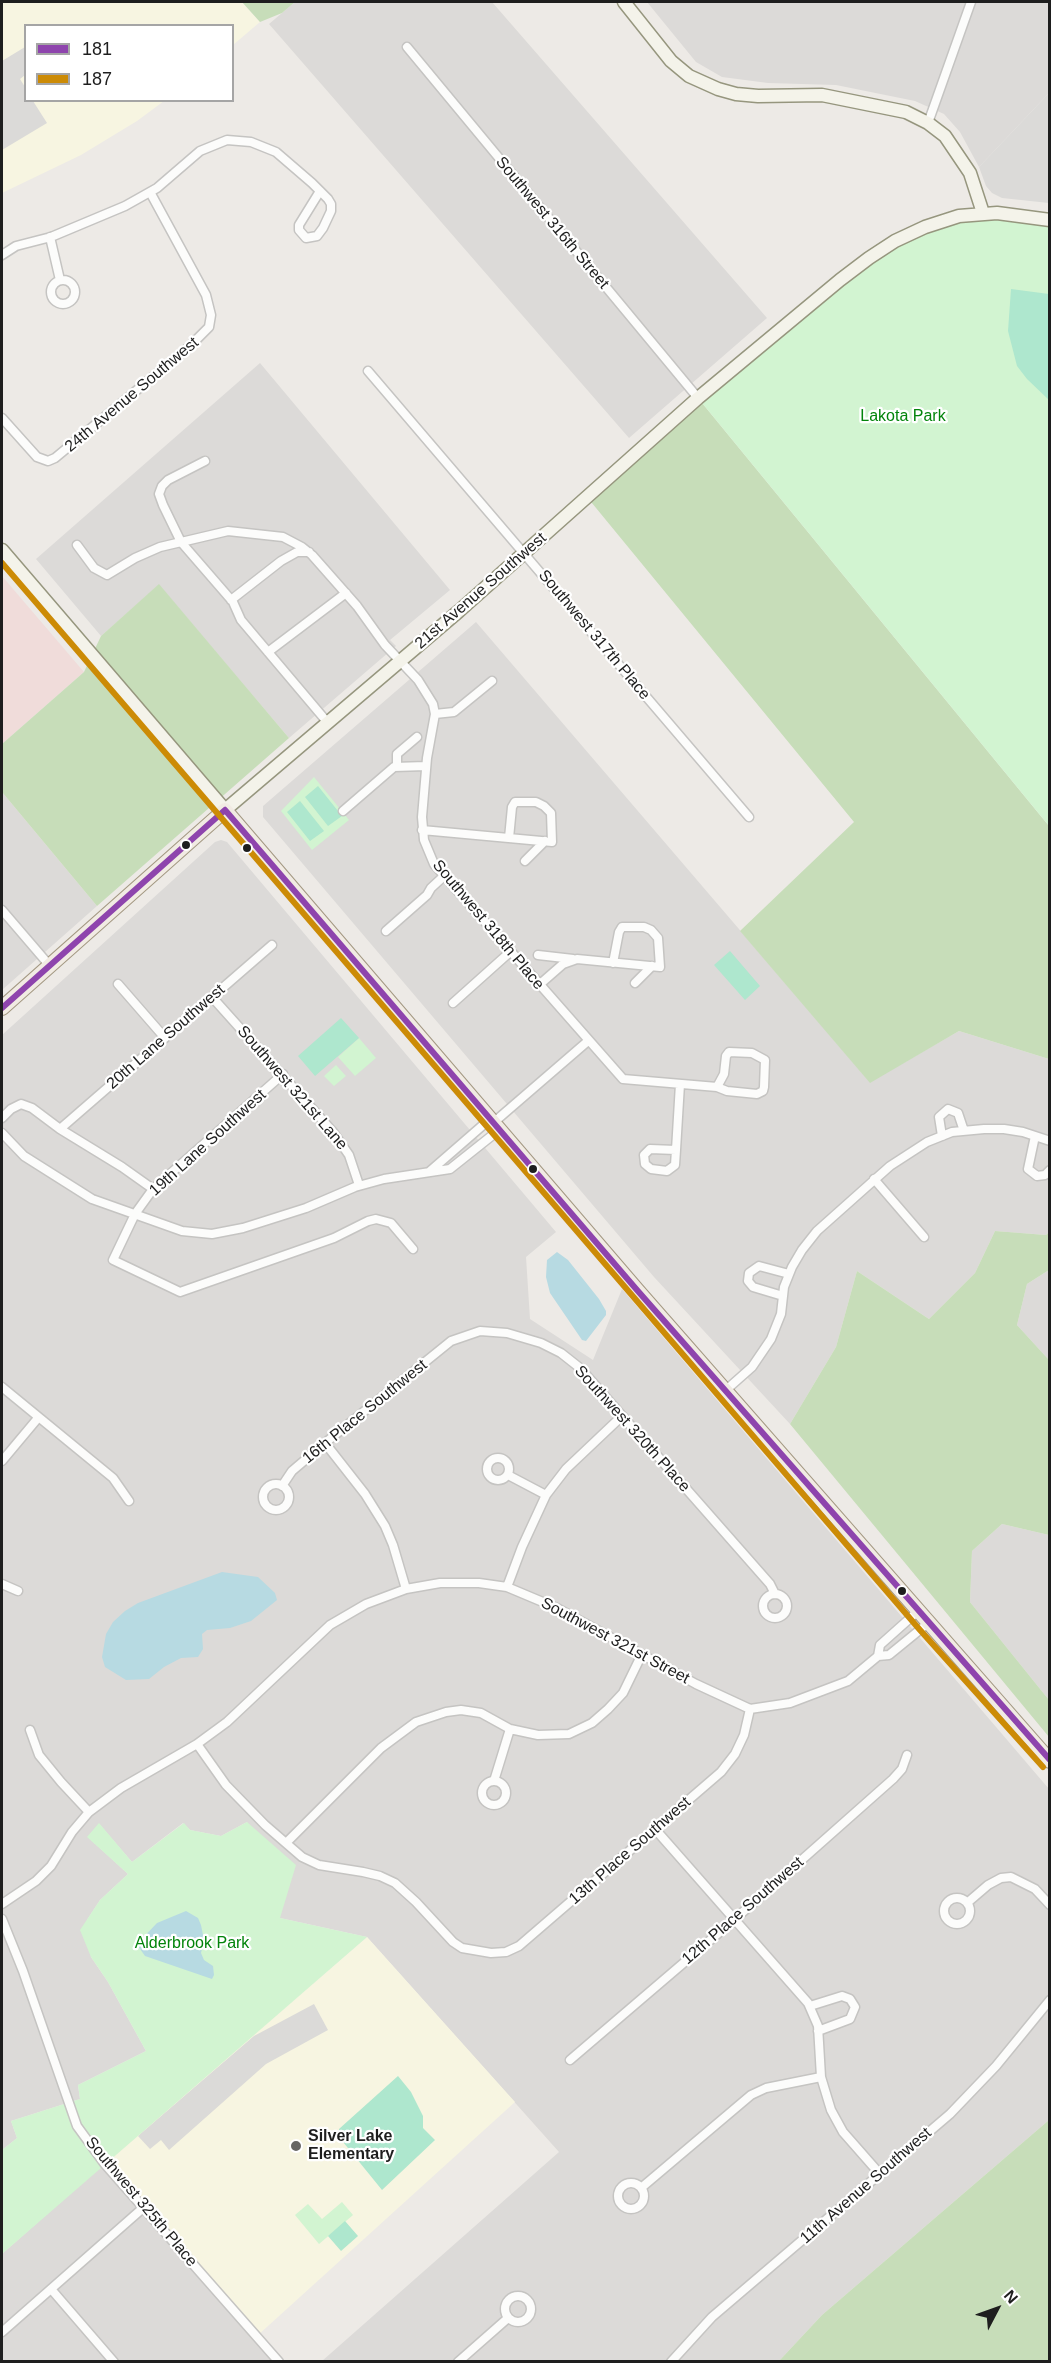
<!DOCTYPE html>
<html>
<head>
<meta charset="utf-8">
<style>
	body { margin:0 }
	#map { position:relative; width:1051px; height:2363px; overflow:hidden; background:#edeae6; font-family:Arial,sans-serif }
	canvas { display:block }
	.frame { position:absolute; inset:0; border:3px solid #1e1e1e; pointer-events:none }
	.legend { position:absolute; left:24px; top:24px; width:210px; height:78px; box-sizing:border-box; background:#fff; border:2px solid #a5a5a5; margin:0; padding:8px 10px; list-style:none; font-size:18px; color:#1e1e1e }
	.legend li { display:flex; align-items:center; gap:12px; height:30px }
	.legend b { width:30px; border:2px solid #a5a5a5 }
	.north { position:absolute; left:967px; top:2279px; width:60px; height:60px; -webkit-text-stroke:4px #fff; paint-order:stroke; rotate:49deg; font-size:16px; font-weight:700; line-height:24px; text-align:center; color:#1e1e1e }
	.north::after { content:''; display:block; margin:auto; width:21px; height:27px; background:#1e1e1e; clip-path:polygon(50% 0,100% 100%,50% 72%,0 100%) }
</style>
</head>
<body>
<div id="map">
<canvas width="1051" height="2363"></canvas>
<div class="frame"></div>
<ul class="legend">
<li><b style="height:8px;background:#8e44ad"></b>181</li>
<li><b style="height:8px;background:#cc8b06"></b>187</li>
</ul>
<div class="north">N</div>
</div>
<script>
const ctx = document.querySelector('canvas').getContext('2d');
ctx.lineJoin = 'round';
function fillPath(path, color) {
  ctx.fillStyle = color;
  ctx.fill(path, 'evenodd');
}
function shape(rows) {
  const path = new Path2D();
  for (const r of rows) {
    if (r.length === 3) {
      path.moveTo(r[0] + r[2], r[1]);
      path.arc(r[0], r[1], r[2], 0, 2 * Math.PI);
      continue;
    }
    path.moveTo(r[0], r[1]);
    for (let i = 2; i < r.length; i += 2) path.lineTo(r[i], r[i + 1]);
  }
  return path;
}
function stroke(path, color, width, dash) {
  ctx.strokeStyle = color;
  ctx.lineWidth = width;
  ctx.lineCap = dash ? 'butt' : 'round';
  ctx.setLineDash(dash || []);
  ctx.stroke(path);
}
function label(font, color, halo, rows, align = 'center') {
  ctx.font = font + ' Arial,sans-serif';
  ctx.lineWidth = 4.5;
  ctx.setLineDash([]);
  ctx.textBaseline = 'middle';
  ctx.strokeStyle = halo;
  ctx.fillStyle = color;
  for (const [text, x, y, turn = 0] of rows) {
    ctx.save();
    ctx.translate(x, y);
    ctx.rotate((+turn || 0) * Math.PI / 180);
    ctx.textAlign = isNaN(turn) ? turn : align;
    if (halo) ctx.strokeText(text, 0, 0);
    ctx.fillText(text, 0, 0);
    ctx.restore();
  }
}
fillPath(shape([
	[295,2,492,2,767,318,629,438,269,24],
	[647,2,1049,2,1049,93,979,167,960,132,944,114,915,101,836,85,768,83,722,77,696,62],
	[260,363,450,590,390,640,396,646,289,738,159,585,101,636,36,559],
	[476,622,870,1082,959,1031,1049,1059,1049,1232,1046,1235,995,1231,975,1273,929,1319,857,1271,836,1347,790,1424,654,1277,263,817,263,806],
	[2,792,97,906,2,990],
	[221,840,227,842,556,1232,526,1257,530,1319,593,1360,622,1289,1049,1789,1049,2120,822,2315,779,2361,322,2361,559,2152,367,1937,280,1918,247,1822,221,1836,190,1830,183,1823,132,1862,99,1824,88,1837,128,1874,100,1900,87,1920,91,1957,108,1982,146,2051,78,2085,80,2099,11,2121,17,2138,2,2150,2,1035,215,842],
	[1049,1270,1049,1360,1017,1325,1027,1284],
	[1002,1524,1049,1535,1049,1700,970,1602,972,1551],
	[104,2163,279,2361,2,2361,2,2254]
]), '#dcdad8');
fillPath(shape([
	[2,576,84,672,2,744]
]), '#f0dcda');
fillPath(shape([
	[2,2,242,2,260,22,233,45,232,26,26,26,26,100,164,101,137,121,81,155,2,193],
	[367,1937,515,2102,257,2336,104,2163]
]), '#f7f5e1');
fillPath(shape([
	[25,47,25,75,20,79,25,87,26,100,33,101,47,123,2,150,2,61],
	[1049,93,1049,203,1002,198,992,193,986,186,979,167],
	[314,2004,328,2030,266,2064,169,2150,161,2140,150,2149,138,2136,254,2036]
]), '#dbdad8');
fillPath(shape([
	[242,2,295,2,282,13,260,22],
	[698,398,1049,826,1049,1059,959,1031,870,1083,740,931,854,822,587,497],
	[159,584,289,738,97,906,2,792,2,744,84,672,101,636],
	[995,1231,1046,1235,1049,1232,1049,1270,1027,1284,1017,1325,1049,1360,1049,1535,1002,1524,972,1551,970,1602,1049,1700,1049,1737,790,1424,836,1347,857,1271,929,1319,975,1273],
	[1049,2120,1049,2361,779,2361,822,2315]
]), '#c7ddb9');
fillPath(shape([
	[959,216,1049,220,1049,826,698,398,869,258],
	[314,777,349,820,312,850,281,811],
	[359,1038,376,1058,355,1076,338,1057],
	[336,1065,346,1076,334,1086,324,1076],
	[247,1822,296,1865,280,1918,367,1937,2,2254,2,2150,17,2138,11,2121,80,2099,78,2085,146,2051,108,1982,91,1957,80,1930,100,1900,128,1874,87,1837,99,1823,132,1862,184,1823,190,1830,221,1836],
	[342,2202,353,2215,319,2244,295,2215,308,2204,322,2219]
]), '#d2f4d1');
fillPath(shape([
	[1011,289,1049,294,1049,400,1027,379,1017,366,1008,331],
	[318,786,342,816,328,826,305,797],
	[300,801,324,831,310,841,287,812],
	[730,951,760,986,745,1000,714,965],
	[341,1018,359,1038,315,1076,298,1056],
	[398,2076,411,2092,423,2116,423,2128,435,2140,382,2190,339,2137,339,2129],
	[345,2221,358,2236,341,2251,328,2236]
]), '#aee7ce');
fillPath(shape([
	[557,1252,568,1260,599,1299,606,1311,606,1315,586,1341,582,1340,550,1293,546,1277,547,1260],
	[222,1572,258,1577,275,1593,277,1600,251,1621,230,1628,207,1630,202,1634,203,1649,198,1657,181,1658,164,1667,149,1679,126,1680,105,1667,102,1657,106,1634,113,1622,125,1611,138,1603],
	[186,1911,198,1918,201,1925,204,1940,201,1953,204,1960,213,1966,214,1975,212,1979,145,1956,138,1946,139,1942,157,1923]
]), '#b7dae2');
const minor = shape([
	[407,47,698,398],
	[928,123,971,2],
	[50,237,60,280],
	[2,255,16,246,51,237,125,206,157,188,200,151,227,140,251,142,276,152,312,183,328,199,331,204,331,211,323,228,317,236,306,238,299,230,299,225,320,191],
	[63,292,12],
	[368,371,749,817],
	[2,418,37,457,48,461,55,458,190,346,209,327,211,315,206,295,150,192],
	[205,461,168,480,162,486,159,494,163,505,181,542,233,602,241,620,328,723],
	[77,545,94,568,107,575,135,558,160,547,228,531,283,537,302,547,312,555,357,606,385,645,418,680,433,704,435,714,427,758,422,817,424,840,434,864,623,1079,717,1087,727,1091,757,1094,763,1091,764,1087,765,1060,752,1053,729,1052,726,1056,724,1074,717,1087],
	[231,600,281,561,297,552,309,552],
	[268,652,346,593],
	[435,714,454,712,492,681],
	[397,766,397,754,417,737],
	[343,811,394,767,426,766],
	[422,830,552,842,551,813,544,806,536,802,515,802,512,807,509,838],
	[525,861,545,841],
	[2,910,50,966],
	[386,931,427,895,431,888,444,876],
	[538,955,573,959],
	[635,983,652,966],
	[118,984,165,1038],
	[539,985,563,964,577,959,660,967,658,938,651,930,644,927,622,927,619,932,613,963],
	[212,997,333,1132,349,1155,359,1185],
	[453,1003,510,952],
	[283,1074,153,1189,135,1214,113,1260,180,1292,334,1238,368,1221,376,1219,391,1223,413,1249],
	[2,1118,11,1109,21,1104,32,1108,60,1129,122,1167,153,1189],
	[493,1123,588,1041],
	[60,1129,272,945],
	[2,1133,24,1156,92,1199,182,1231,212,1234,243,1228,306,1208,355,1187,384,1179,450,1169,499,1130],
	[942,1136,939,1117,948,1109,958,1113,964,1131],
	[1035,1136,1028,1169,1037,1176,1045,1175,1050,1170],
	[676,1150,650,1149,644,1155,645,1164,651,1169,667,1171,675,1165,676,1150,680,1084],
	[429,1172,490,1119],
	[874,1179,924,1237],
	[783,1296,753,1287,748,1281,749,1273,759,1266,789,1274],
	[2,1387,113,1478,129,1501],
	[726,1390,752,1367,771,1339,781,1314,784,1287,792,1267,802,1250,817,1231,890,1166,927,1142,952,1132,984,1129,1004,1129,1023,1132,1050,1141],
	[325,1443,365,1494,385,1526,393,1545,406,1589],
	[498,1469,11],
	[2,1461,38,1418],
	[508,1475,546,1495],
	[276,1497,13],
	[282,1486,292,1471,325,1443,451,1341,480,1331,507,1333,541,1343,561,1353,580,1368,770,1584,775,1594],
	[2,1584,18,1591],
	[507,1587,522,1547,546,1495,566,1469,622,1416],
	[775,1606,12],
	[878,1656,880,1645,917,1612],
	[750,1709,790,1703,848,1681,878,1656,889,1655,927,1624],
	[30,1730,39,1755,61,1782,89,1812],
	[197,1744,226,1785,265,1825,302,1857,319,1865,363,1872,380,1876,395,1883,416,1902,453,1942,462,1948,491,1953,506,1952,519,1946,721,1772,735,1754,744,1735,750,1709],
	[494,1781,510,1729],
	[494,1793,12],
	[655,1829,808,2003,818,2026,821,2077,831,2110,843,2132,879,2173],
	[286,1843,381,1748,416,1722,446,1712,461,1710,481,1713,510,1729,538,1735,569,1734,592,1723,608,1709,623,1693,642,1654],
	[957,1911,13],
	[967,1903,988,1885,1001,1878,1011,1877,1035,1889,1050,1905],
	[2,1904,36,1881,51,1866,72,1832,89,1812,121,1788,197,1744,227,1722,330,1625,366,1604,406,1589,440,1583,479,1583,507,1587,557,1608,696,1684,750,1709],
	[2,1919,23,1971,77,2126,104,2163,279,2362],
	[810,2006,842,1996,850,1999,855,2007,850,2019,818,2031],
	[570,2060,735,1919,893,1779,902,1769,907,1755],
	[631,2196,13],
	[641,2188,751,2095,766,2088,821,2077],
	[51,2289,114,2362],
	[518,2309,13],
	[2,2332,143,2208],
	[458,2362,508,2318],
	[671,2362,712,2317,950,2114,996,2066,1050,2000]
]);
const secondary = shape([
	[624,2,671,61,689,76,718,89,736,94,758,96,822,95,906,112,928,123,945,136,970,173,983,213],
	[2,550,225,810,459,611,698,398,840,280,869,258,895,241,925,227,959,216,997,213,1050,220]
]);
const primary = shape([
	[2,1008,225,810,637,1290,1050,1761]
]);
stroke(minor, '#c5c4c2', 11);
stroke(secondary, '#96967e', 15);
stroke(primary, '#a39882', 16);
stroke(minor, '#fcfcfb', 8);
stroke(secondary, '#f4f3ea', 12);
stroke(primary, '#f1ebe3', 14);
stroke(shape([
	[225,810,637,1290,1050,1760],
	[2,1008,225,810]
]), '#8e44ad', 6);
stroke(shape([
	[2,563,920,1630,1043,1767]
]), '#cc8b06', 6);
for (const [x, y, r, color] of [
	[186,845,5,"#1e1e1e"],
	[247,848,5,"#1e1e1e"],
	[533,1169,5,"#1e1e1e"],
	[902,1591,5,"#1e1e1e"],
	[296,2146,6,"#666564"]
]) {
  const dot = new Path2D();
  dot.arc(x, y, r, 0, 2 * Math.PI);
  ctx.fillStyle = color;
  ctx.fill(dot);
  stroke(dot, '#fff', 2);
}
label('16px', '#1e1e1e', '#fff', [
	["Southwest 316th Street",552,223,50],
	["24th Avenue Southwest",132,395,-40],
	["21st Avenue Southwest",481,591,-41],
	["Southwest 317th Place",594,635,50],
	["Southwest 318th Place",488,925,50],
	["20th Lane Southwest",166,1037,-41],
	["Southwest 321st Lane",292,1088,49],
	["19th Lane Southwest",208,1143,-42],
	["16th Place Southwest",365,1412,-39],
	["Southwest 320th Place",632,1429,48],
	["Southwest 321st Street",615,1641,28],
	["13th Place Southwest",630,1851,-41],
	["12th Place Southwest",743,1911,-41],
	["11th Avenue Southwest",866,2186,-41],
	["Southwest 325th Place",141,2202,50]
]);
label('16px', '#03840b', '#fff', [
	["Lakota Park",903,417],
	["Alderbrook Park",192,1944]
]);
label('bold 16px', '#1e1e1e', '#fff', [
	["Silver Lake",308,2137],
	["Elementary",308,2155]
], 'left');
</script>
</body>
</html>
